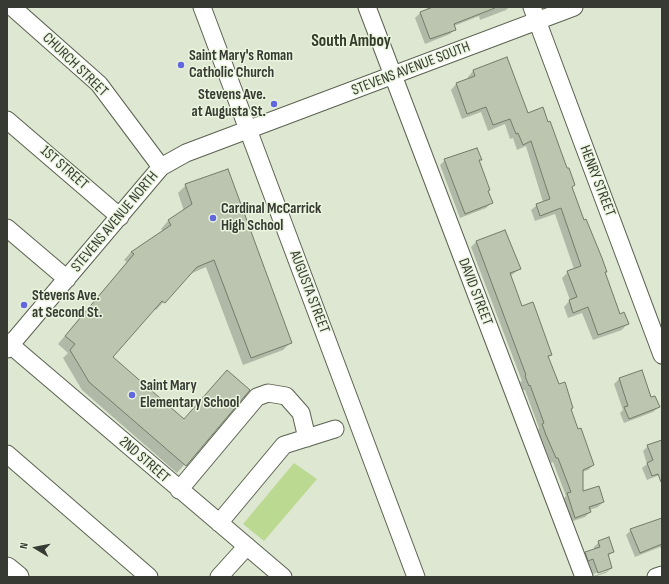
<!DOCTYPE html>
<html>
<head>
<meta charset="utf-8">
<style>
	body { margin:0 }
	#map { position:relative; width:669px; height:584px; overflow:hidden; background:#dde7d1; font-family:"Sofia Sans Condensed",sans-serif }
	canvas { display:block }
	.frame { position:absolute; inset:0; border:8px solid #373a32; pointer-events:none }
	.north { position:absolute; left:16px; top:528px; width:40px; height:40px; -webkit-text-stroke:3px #eaf4de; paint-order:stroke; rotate:280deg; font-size:11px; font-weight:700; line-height:16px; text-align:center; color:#373a32 }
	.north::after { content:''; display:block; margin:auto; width:14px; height:18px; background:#373a32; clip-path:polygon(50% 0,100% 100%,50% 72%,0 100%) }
</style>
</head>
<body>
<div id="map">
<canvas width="669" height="584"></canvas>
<div class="frame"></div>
<div class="north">N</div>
</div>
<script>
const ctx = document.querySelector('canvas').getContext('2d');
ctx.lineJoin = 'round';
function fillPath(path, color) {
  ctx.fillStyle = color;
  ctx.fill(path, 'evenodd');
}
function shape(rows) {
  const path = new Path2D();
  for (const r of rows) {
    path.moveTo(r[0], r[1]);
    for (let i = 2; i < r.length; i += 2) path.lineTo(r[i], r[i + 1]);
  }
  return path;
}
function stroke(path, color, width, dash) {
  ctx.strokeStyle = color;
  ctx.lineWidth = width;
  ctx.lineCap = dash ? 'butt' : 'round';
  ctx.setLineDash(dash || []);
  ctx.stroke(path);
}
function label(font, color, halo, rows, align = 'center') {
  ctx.font = font + ' "Sofia Sans Condensed",sans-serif';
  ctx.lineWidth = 3;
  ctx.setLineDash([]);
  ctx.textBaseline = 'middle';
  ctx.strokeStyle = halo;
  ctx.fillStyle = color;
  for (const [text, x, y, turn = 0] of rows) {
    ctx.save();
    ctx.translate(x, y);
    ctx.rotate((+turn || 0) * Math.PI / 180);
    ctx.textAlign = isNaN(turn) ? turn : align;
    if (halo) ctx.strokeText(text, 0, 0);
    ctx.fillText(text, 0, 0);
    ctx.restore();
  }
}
fillPath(shape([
	[294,463,317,479,264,541,243,524]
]), '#bcd991');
fillPath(shape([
	[427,7,509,7,506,10,480,20,479,16,454,26,455,29,450,34,425,44,415,18,420,13,428,10],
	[506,59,527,114,567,170,574,185,571,188,619,315,627,324,622,330,593,340,582,313,568,318,564,307,570,300,562,278,568,272,574,269,555,214,535,221,531,210,537,205,543,202,526,146,517,150,513,138,510,139,505,124,488,131,481,112,462,119,451,90,456,84,468,79,468,77,473,71],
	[480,159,479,161,491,203,486,208,460,218,440,165,445,160],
	[186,185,291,342,283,350,243,365,206,267,190,274,156,310,154,308,112,357,184,420,249,390,177,473,82,390,63,358,68,353,58,344,127,262,124,260,131,252,163,232,161,229,168,221,184,211,178,193],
	[476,242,520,269,510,276,521,307,551,354,548,358,593,465,588,470,582,472,582,492,603,502,598,507,589,510,590,512,585,517,570,522,563,499,566,496,553,462,551,463,542,440,538,430,539,428,525,390,523,390,520,382,522,381,471,247],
	[641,372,650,399,659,407,653,412,624,423,620,413,623,410,614,384,619,379],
	[662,441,662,474,647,480,642,468,647,464,643,451,648,446],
	[662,519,662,550,660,547,635,557,626,535,631,530],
	[599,542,613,552,608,556,611,568,606,573,593,577,588,563,581,558,586,553,594,550,594,547],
	[607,569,607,571,594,576,593,574]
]), '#0003');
const building = shape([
	[433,7,495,7,495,8,454,24,456,30,430,39,420,12,433,7],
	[507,57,528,113,543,107,548,122,550,121,567,168,569,168,575,185,572,187,584,220,586,219,602,258,607,272,605,272,620,314,624,312,629,324,598,335,588,307,573,313,569,300,577,297,567,271,581,266,561,208,540,216,536,204,550,199,531,141,523,145,518,133,516,134,510,119,493,125,486,107,467,114,456,83,475,76,473,70,507,57],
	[477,148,482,160,479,160,490,190,488,191,493,203,465,214,444,159,477,148],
	[228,169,292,343,251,358,214,260,197,267,165,303,162,301,113,357,184,419,227,370,250,390,186,466,89,382,70,350,75,344,65,336,134,254,131,252,171,225,168,220,192,204,185,184,228,169],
	[505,230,521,269,510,273,522,306,533,302,552,355,548,356,559,384,565,382,573,408,571,409,578,429,581,428,594,465,583,470,583,491,599,486,604,502,589,507,591,512,575,518,567,493,571,492,558,458,556,458,546,435,542,424,544,423,530,385,529,386,525,376,526,375,476,241,505,230],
	[642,370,651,397,655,396,660,407,629,419,624,407,628,406,619,378,642,370],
	[662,440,662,482,661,482,658,474,652,476,647,463,653,460,647,445,662,440],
	[662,518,662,544,640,553,630,529,662,518],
	[609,537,614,552,608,554,612,568,598,573,593,559,588,561,585,552,600,547,598,541,609,537]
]);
fillPath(building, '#bbc5b0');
stroke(building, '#737b68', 1);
const minor = shape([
	[12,7,99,84,161,167],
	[202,7,416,577],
	[367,7,584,577],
	[532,7,662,355],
	[7,120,120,217],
	[7,228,67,279],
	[7,342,283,577],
	[7,349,161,167,186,153,574,7],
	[7,454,149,577],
	[179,490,257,397,268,393,286,396,301,413,307,438],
	[219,523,284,445,335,429],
	[219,577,247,546],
	[656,577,662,575]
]);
const major = shape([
	[7,568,18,577]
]);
stroke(minor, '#5a624f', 19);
stroke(major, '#5a624f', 23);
stroke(minor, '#fff', 17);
stroke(major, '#fff', 21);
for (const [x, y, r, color] of [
	[181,65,4,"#6067df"],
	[274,104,4,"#6067df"],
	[213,218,4,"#6067df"],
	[24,305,4,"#6067df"],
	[132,395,4,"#6067df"]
]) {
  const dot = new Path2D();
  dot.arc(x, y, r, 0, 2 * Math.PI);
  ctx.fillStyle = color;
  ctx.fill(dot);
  stroke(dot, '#eaf4de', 1.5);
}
label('bold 15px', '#373a32', '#eaf4de', [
	["Saint Mary's Roman",189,56],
	["Catholic Church",189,73],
	["Stevens Ave.",266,95,"right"],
	["at Augusta St.",266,112,"right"],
	["Cardinal McCarrick",221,209],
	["High School",221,226],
	["Stevens Ave.",32,296],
	["at Second St.",32,313],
	["Saint Mary",140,386],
	["Elementary School",140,403]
], 'left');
label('15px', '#373a32', '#eaf4de', [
	["CHURCH STREET",75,65,44],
	["STEVENS AVENUE SOUTH",411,69,-21],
	["1ST STREET",64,168,41],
	["HENRY STREET",597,181,69],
	["STEVENS AVENUE NORTH",115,222,-50],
	["AUGUSTA STREET",309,292,69],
	["DAVID STREET",475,292,69],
	["2ND STREET",144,460,41]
]);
label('bold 17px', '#333a29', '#eaf4de', [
	["South Amboy",351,42]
]);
</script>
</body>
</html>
